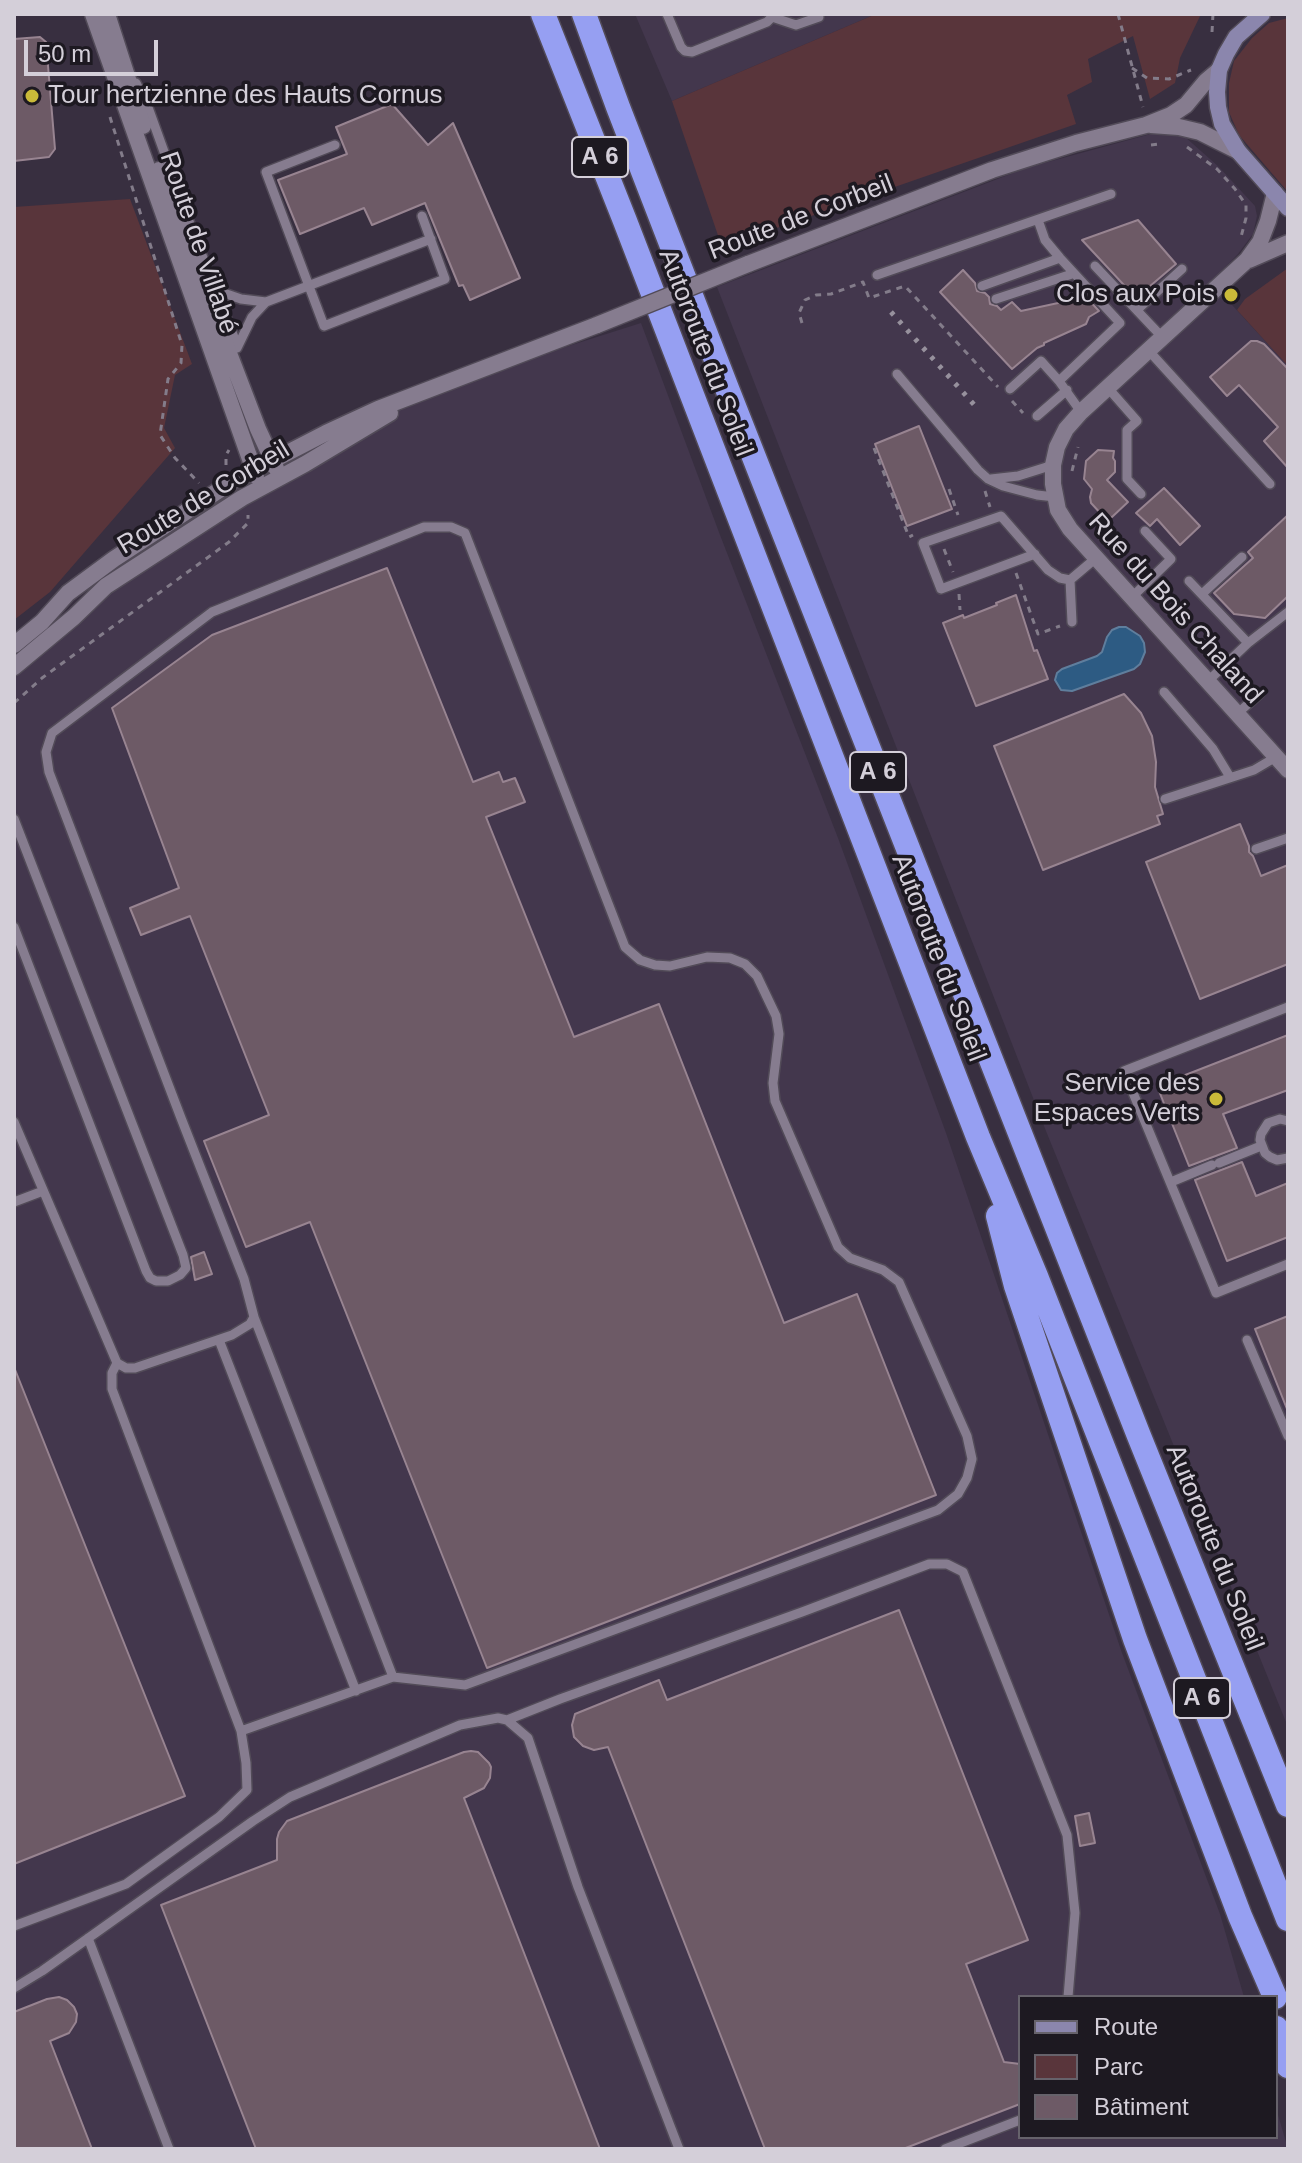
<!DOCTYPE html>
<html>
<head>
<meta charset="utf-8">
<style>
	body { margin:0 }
	#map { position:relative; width:1302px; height:2163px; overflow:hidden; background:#382f40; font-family:Helvetica,sans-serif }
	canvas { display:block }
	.frame { position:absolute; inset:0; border:16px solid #d4cfd9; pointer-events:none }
	.legend { position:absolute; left:1018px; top:1995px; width:260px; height:144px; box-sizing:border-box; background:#1d1921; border:2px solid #66626b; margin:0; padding:10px 14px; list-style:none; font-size:24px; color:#d4cfd9 }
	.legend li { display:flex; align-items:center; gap:16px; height:40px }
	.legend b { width:40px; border:2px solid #66626b }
	.scale { position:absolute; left:24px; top:40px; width:134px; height:36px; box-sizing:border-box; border:4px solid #d4cfd9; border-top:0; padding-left:10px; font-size:24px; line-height:28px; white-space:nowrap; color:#d4cfd9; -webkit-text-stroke:6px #1d1921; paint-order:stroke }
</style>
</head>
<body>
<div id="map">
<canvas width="1302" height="2163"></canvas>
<div class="frame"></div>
<ul class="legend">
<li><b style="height:10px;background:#8b86ad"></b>Route</li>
<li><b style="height:22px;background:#59353b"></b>Parc</li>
<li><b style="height:22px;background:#6d5a66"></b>Bâtiment</li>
</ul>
<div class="scale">50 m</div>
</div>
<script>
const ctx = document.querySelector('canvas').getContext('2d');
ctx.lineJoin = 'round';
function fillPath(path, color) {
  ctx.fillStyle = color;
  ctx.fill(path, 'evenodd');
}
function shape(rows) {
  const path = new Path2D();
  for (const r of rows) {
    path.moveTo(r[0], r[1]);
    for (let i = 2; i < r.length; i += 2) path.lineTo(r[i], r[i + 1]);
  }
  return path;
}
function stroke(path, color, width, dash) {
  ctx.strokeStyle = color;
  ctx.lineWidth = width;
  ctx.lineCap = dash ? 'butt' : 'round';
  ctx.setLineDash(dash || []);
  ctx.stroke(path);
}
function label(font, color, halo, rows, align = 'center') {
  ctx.font = font + ' Helvetica,sans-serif';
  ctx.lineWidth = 7;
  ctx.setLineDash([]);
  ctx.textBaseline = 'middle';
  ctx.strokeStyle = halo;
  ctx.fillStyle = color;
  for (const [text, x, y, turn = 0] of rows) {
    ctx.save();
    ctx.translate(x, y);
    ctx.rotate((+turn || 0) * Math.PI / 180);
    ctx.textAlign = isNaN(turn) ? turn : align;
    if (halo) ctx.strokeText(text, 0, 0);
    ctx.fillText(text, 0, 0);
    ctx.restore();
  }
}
fillPath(shape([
	[635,14,876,14,672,101],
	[1158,132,1184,136,1219,167,1255,206,1257,216,1253,234,1238,254,1211,282,1288,366,1288,1727,1046,1131,717,287,1026,168],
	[641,323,720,535,838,838,946,1133,1122,1653,1220,1914,1244,1997,1020,1997,1020,2137,1276,2137,1276,2108,1288,2149,14,2149,14,660,104,583,253,480,301,454,433,389]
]), '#43374d');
fillPath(shape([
	[876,14,1201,14,1180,58,1175,83,1150,99,1133,36,1088,59,1092,82,1067,95,1076,124,722,247,672,101],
	[1288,18,1288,192,1239,135,1229,112,1229,83,1234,61,1252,38,1269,23],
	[130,199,192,364,175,375,164,428,175,448,50,592,14,620,14,207],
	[1288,268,1288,366,1237,310,1245,299]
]), '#59353b');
const water = shape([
	[1119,627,1126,627,1140,636,1144,643,1145,652,1140,664,1134,669,1072,691,1061,690,1055,680,1057,673,1062,669,1097,656,1102,652,1107,637,1112,630,1119,627]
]);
fillPath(water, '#2d5b83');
stroke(water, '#5f7e9d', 2);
const building = shape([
	[40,37,46,42,55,149,49,157,14,161,14,39,40,37],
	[392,104,428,145,453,123,520,278,470,300,463,285,459,286,425,203,372,225,364,208,300,234,278,180,347,154,336,127,392,104],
	[1138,220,1176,264,1136,298,1082,240,1138,220],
	[963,270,975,283,977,291,985,293,989,297,990,304,997,306,1001,310,1012,302,1021,311,1086,297,1099,311,1089,317,1086,324,1044,343,1044,345,1037,348,1012,369,940,292,963,270],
	[1251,341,1257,341,1264,344,1288,369,1288,468,1264,441,1278,427,1239,385,1227,396,1210,377,1251,341],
	[919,426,952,509,907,526,875,444,919,426],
	[1098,450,1114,451,1113,458,1115,461,1115,472,1107,480,1128,502,1112,517,1103,516,1091,503,1090,497,1092,489,1084,479,1086,461,1098,450],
	[1164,488,1200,526,1180,545,1157,519,1150,526,1136,513,1164,488],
	[1288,515,1288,596,1265,618,1234,614,1214,593,1253,558,1248,552,1288,515],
	[387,568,473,782,499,772,503,782,515,778,525,802,486,817,574,1037,659,1004,784,1323,857,1294,936,1495,487,1668,310,1222,246,1247,204,1141,269,1115,190,916,141,935,130,908,179,888,112,708,212,635,387,568],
	[1016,595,1034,651,1037,650,1048,679,976,706,943,623,963,615,964,618,997,605,996,603,1016,595],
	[1124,694,1141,713,1152,736,1156,762,1155,787,1163,814,1157,816,1160,824,1043,870,994,746,1124,694],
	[1240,824,1249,846,1249,852,1253,856,1261,876,1288,865,1288,964,1200,999,1146,862,1240,824],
	[1288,1035,1288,1090,1223,1114,1237,1148,1189,1166,1157,1086,1288,1035],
	[1242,1162,1256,1196,1288,1183,1288,1237,1227,1261,1195,1180,1242,1162],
	[204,1252,212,1274,195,1280,191,1257,204,1252],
	[1288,1316,1288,1409,1287,1409,1255,1329,1288,1316],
	[14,1367,185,1796,14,1864,14,1367],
	[899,1610,1028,1940,966,1964,1004,2062,1020,2064,1020,2104,903,2149,765,2149,608,1747,594,1750,583,1746,574,1737,572,1725,575,1714,659,1680,667,1700,899,1610],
	[471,1751,478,1752,489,1763,491,1767,490,1778,484,1788,464,1798,600,2149,256,2149,161,1905,277,1860,277,1839,279,1832,287,1821,464,1752,471,1751],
	[1089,1813,1095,1843,1080,1846,1075,1816,1089,1813],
	[59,1997,67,2000,74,2007,77,2014,76,2022,69,2033,50,2041,92,2149,14,2149,14,2012,47,1999,59,1997]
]);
fillPath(building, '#6d5a66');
stroke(building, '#988491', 2);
const service = shape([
	[667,14,681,47,685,51,692,52,767,22,772,17,772,14],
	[772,17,796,25,819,17],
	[136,83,149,110,194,235,237,345],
	[335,145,266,172,324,326,445,279,422,216],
	[1038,220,1045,240,1060,258,1120,323,1059,381,1081,412],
	[1095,266,1163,338],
	[877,275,1111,194],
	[982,286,1060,258],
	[215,290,241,299,266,302],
	[996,299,1072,274],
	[1137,310,1182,269],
	[237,348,252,317,266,302,431,239],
	[1149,351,1270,484],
	[897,374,978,470,988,479,1003,486,1037,495,1055,497],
	[1108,388,1137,421,1127,430,1127,479,1141,494],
	[1010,389,1041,361,1059,381],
	[1037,416,1067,390],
	[991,479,1018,476,1053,465],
	[1035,554,941,589,923,543,1001,516,1048,570,1060,578,1070,580],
	[1189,581,1248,643],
	[1202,594,1242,557],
	[1131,598,1171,559,1145,531],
	[1072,622,1070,580,1096,558],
	[1207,682,1248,643,1288,612],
	[1164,692,1213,749,1230,777],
	[1237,714,1260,693],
	[1165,799,1254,770,1276,757],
	[14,819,183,1255,186,1268,180,1275,168,1281,156,1281,150,1278,146,1271,14,927],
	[1256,849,1288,838],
	[1288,1007,1124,1071,1216,1293,1288,1264],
	[1288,1121,1280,1119,1268,1123,1261,1134,1260,1140,1265,1153,1270,1157,1277,1160,1288,1158],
	[14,1122,117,1363,126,1368,135,1368,232,1335,250,1324,254,1317,244,1279,181,1118,49,772,46,752,52,733,212,612,424,527,451,527,465,533,625,947,640,960,655,965,670,966,707,957,730,958,745,964,757,976,776,1016,779,1034,773,1083,775,1101,838,1247,850,1258,883,1270,899,1282,967,1436,972,1459,967,1478,958,1494,938,1510,465,1685,393,1677],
	[1219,1163,1261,1146],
	[1171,1182,1212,1165],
	[14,1202,43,1191],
	[219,1340,356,1691],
	[1247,1340,1288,1436],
	[117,1363,112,1373,112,1389,241,1731,393,1677,254,1317],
	[507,1720,560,1699,802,1612,929,1564,947,1564,963,1572,1067,1835,1075,1913,1068,1997],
	[14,1926,126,1884,219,1817,247,1790,246,1763,241,1731],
	[88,1938,169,2149],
	[14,1988,42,1971,253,1821,290,1797,460,1725,498,1718,507,1720,528,1738,578,1887,679,2149],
	[945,2149,1020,2120]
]);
const minor = shape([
	[1275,193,1268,221,1260,242,1247,260,1081,412,1066,429,1057,447,1053,465,1053,484,1058,510,1070,529,1288,770],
	[1249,260,1288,243]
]);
const tertiary = shape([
	[93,14,256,476],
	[107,14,143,126],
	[1151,125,1179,127,1200,132,1238,151],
	[159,170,258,429,276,468],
	[748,264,992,170,1076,143,1146,125,1171,115,1186,105,1206,81,1219,70],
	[14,645,42,622,68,593,114,559,233,481,326,433,378,409,597,325],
	[14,667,74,617,106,586,242,498,305,464,390,413]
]);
const secondary = shape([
	[1262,14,1236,37,1226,54,1219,70,1217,92,1218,107,1222,124,1238,151,1288,208]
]);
const motorway = shape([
	[543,14,625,221,978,1137,1036,1276,1288,1919],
	[584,14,618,107,728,391,1001,1085,1139,1436,1288,1805],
	[998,1216,1016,1286,1135,1639,1240,1916,1275,1997],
	[1276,2028,1288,2066]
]);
stroke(service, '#524b58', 12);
stroke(minor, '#524b58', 19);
stroke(tertiary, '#524b58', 19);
stroke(secondary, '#524b58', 19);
stroke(motorway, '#524b58', 27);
stroke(shape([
	[1118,14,1143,107],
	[1213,14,1212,32,1215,37],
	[1132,68,1147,78,1169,79,1191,70],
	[110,117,182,345,181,363,168,379,160,435,175,458,199,483],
	[1151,145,1160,144],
	[1187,147,1217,169,1235,189,1246,205,1246,218,1241,237],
	[802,323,799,313,805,300,816,295,831,294,863,282,869,298,905,286,998,387],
	[1012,401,1023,413],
	[874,448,909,537,913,535],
	[226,465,226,455,229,450],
	[1072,471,1078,447],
	[949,489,958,515],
	[985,491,990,507],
	[944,549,953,572],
	[1016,573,1038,634,1060,626],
	[959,594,960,610],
	[14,703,42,678,229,542,248,523,248,515]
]), '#837c8a', 3, [6, 6]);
stroke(service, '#867c8f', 9);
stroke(minor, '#867c8f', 16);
stroke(tertiary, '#867c8f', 16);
stroke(secondary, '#8b86ad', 16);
stroke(motorway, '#969ff2', 24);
stroke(shape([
	[891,312,978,409]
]), '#97919d', 5, [4, 8]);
const tertiaryBridge = shape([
	[597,325,748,264]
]);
stroke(tertiaryBridge, '#524b58', 19, []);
stroke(tertiaryBridge, '#867c8f', 16);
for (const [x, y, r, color] of [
	[32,96,8,"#caba39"],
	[1231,295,8,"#caba39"],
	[1216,1099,8,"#caba39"]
]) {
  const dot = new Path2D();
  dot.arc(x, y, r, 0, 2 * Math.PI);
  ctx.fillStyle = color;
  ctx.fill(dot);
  stroke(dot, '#1d1921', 3);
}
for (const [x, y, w] of [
	[600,157,56],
	[878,772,56],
	[1202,1698,56]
]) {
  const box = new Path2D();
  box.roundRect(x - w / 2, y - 20, w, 40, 6);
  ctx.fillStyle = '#1d1921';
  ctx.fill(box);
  stroke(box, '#d4cfd9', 2);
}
label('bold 24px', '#d4cfd9', null, [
	["A 6",600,157],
	["A 6",878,772],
	["A 6",1202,1698]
]);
label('26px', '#d4cfd9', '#1d1921', [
	["Tour hertzienne des Hauts Cornus",48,96,"left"],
	["Clos aux Pois",1215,295],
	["Service des",1200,1084],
	["Espaces Verts",1200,1114]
], 'right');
label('26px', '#d4cfd9', '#1d1921', [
	["Route de Corbeil",801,218,-21],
	["Route de Villabé",198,243,71],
	["Autoroute du Soleil",705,353,69],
	["Route de Corbeil",204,498,-31],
	["Rue du Bois Chaland",1175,609,48],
	["Autoroute du Soleil",938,958,69],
	["Autoroute du Soleil",1214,1548,68]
]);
</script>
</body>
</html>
